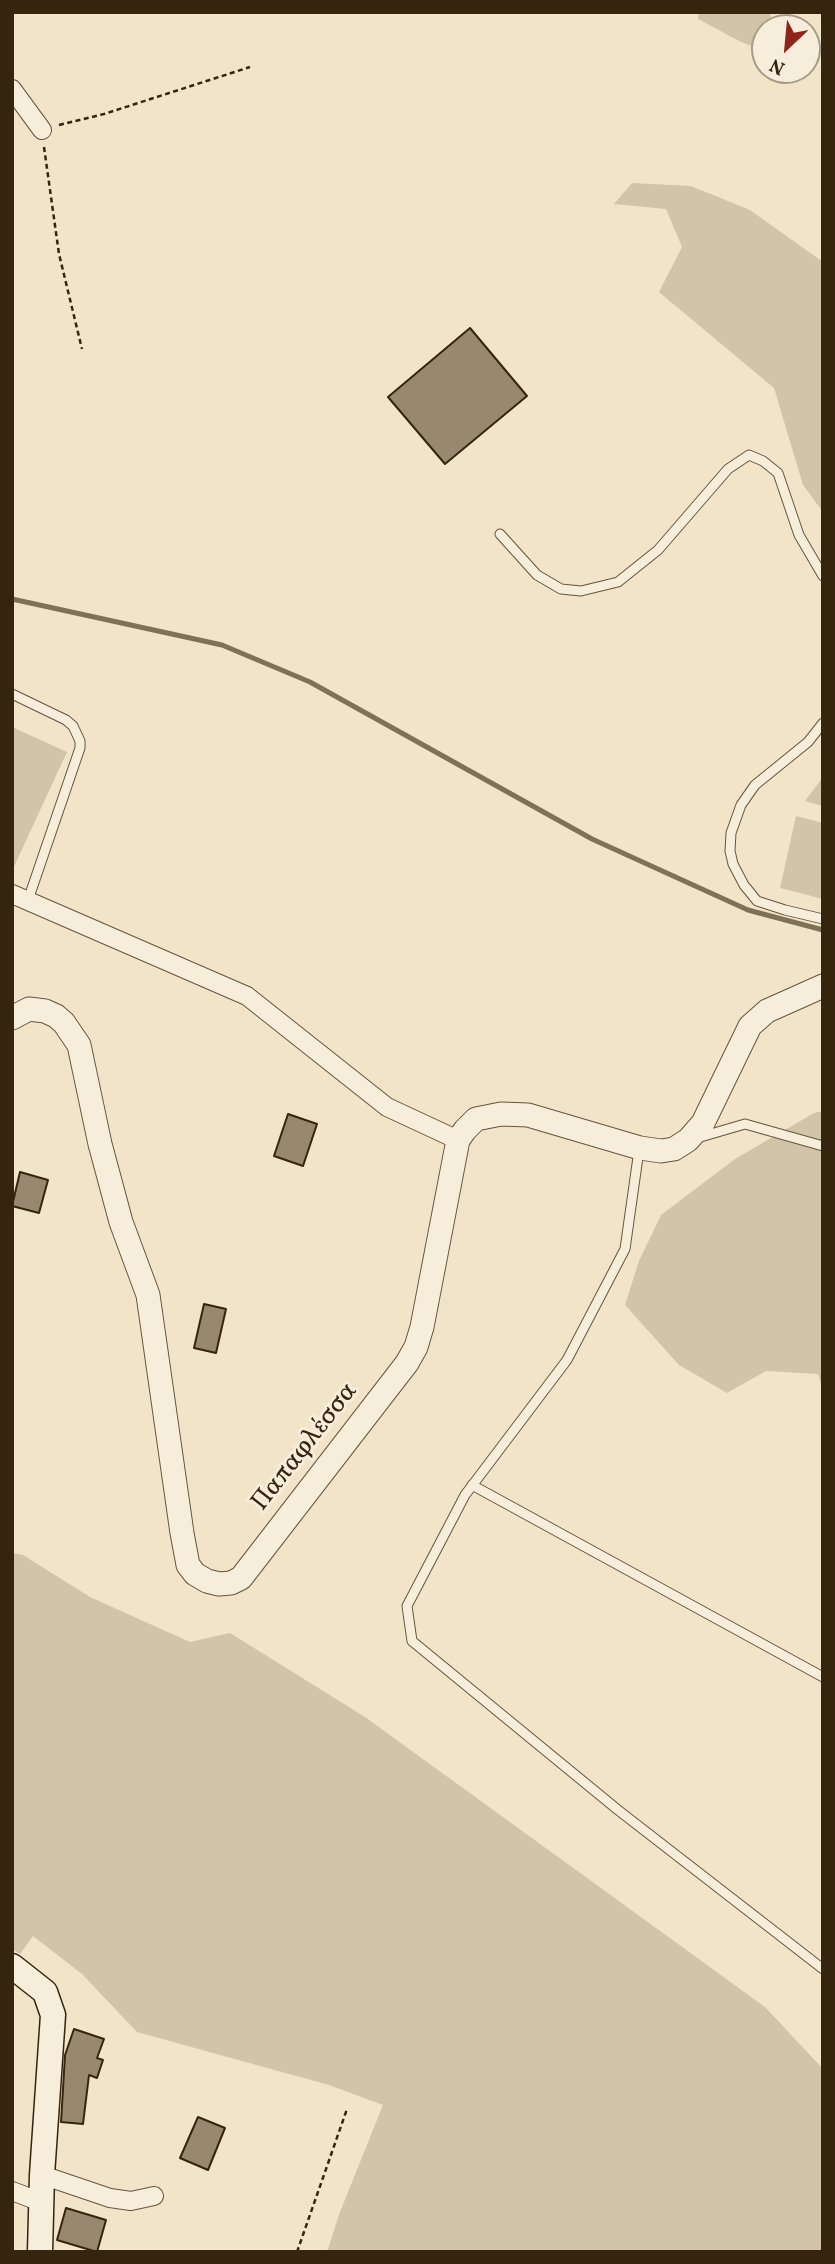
<!DOCTYPE html>
<html>
<head>
<meta charset="utf-8">
<style>
	body { margin:0 }
	#map { position:relative; width:835px; height:2264px; overflow:hidden; background:#f1e4c8; font-family:Vollkorn,serif }
	canvas { display:block }
	.frame { position:absolute; inset:0; border:14px solid #35250f; pointer-events:none }
	.north { position:absolute; left:751px; top:14px; width:70px; height:70px; box-sizing:border-box; background:#f6eddb; border:2px solid #a99d89; border-radius:50%; rotate:206deg; font-size:19px; font-weight:700; line-height:28px; text-align:center; color:#35250f }
	.north::after { content:''; display:block; margin:auto; width:24px; height:32px; background:#8f2418; clip-path:polygon(50% 0,100% 100%,50% 72%,0 100%) }
</style>
</head>
<body>
<div id="map">
<canvas width="835" height="2264"></canvas>
<div class="frame"></div>
<div class="north">N</div>
</div>
<script>
const ctx = document.querySelector('canvas').getContext('2d');
ctx.lineJoin = 'round';
function fillPath(path, color) {
  ctx.fillStyle = color;
  ctx.fill(path, 'evenodd');
}
function shape(rows) {
  const path = new Path2D();
  for (const r of rows) {
    path.moveTo(r[0], r[1]);
    for (let i = 2; i < r.length; i += 2) path.lineTo(r[i], r[i + 1]);
  }
  return path;
}
function stroke(path, color, width, dash) {
  ctx.strokeStyle = color;
  ctx.lineWidth = width;
  ctx.lineCap = dash ? 'butt' : 'round';
  ctx.setLineDash(dash || []);
  ctx.stroke(path);
}
function label(font, color, halo, rows, align = 'center') {
  ctx.font = font + ' Vollkorn,serif';
  ctx.lineWidth = 6;
  ctx.setLineDash([]);
  ctx.textBaseline = 'middle';
  ctx.strokeStyle = halo;
  ctx.fillStyle = color;
  for (const [text, x, y, turn = 0] of rows) {
    ctx.save();
    ctx.translate(x, y);
    ctx.rotate((+turn || 0) * Math.PI / 180);
    ctx.textAlign = isNaN(turn) ? turn : align;
    if (halo) ctx.strokeText(text, 0, 0);
    ctx.fillText(text, 0, 0);
    ctx.restore();
  }
}
fillPath(shape([
	[699,12,770,12,773,28,765,28,765,51,739,41,698,19],
	[632,183,691,186,750,210,823,262,823,512,803,485,774,388,659,292,682,247,666,209,614,204],
	[12,727,67,752,12,871],
	[823,777,823,806,805,801],
	[796,816,823,823,823,899,780,888],
	[823,1111,823,1390,818,1374,766,1371,727,1393,679,1365,625,1305,639,1261,661,1215,735,1159,814,1113],
	[12,1553,23,1555,90,1597,190,1642,230,1633,365,1717,765,2007,823,2069,823,2252,327,2252,340,2212,383,2105,329,2085,137,2032,82,1974,33,1936,20,1954,12,1949]
]), '#d1c4a9');
stroke(shape([
	[12,599,222,645,310,682,592,839,748,910,823,930]
]), '#7f7158', 5);
const building = shape([
	[470,328,527,396,445,464,388,397,470,328],
	[288,1114,317,1124,303,1166,274,1156,288,1114],
	[20,1172,48,1180,39,1213,12,1206,20,1172],
	[204,1304,226,1309,216,1353,194,1348,204,1304],
	[74,2029,104,2039,97,2058,103,2060,97,2078,89,2075,83,2124,61,2122,65,2055,74,2029],
	[198,2117,225,2128,208,2170,180,2158,198,2117],
	[66,2208,106,2220,97,2252,57,2240,66,2208]
]);
fillPath(building, '#97886f');
stroke(building, '#35250f', 2);
const service = shape([
	[500,534,537,575,561,589,581,591,618,582,658,550,728,469,749,455,763,461,778,473,799,535,823,576],
	[12,694,66,720,73,726,80,741,80,748,28,900],
	[823,723,808,742,755,785,741,805,731,833,730,851,733,864,744,885,757,901,785,910,823,919],
	[697,1138,745,1124,823,1146],
	[639,1150,625,1249,567,1360,465,1495,407,1606,412,1641,618,1810,823,1969],
	[472,1485,823,1677]
]);
const minor = shape([
	[12,89,42,130],
	[12,894,247,996,387,1107,458,1140],
	[42,2175,110,2198,131,2201,154,2196],
	[12,2191,41,2202]
]);
const tertiary = shape([
	[12,1018,29,1009,45,1011,56,1016,64,1023,79,1045,100,1144,121,1222,148,1295,182,1533,188,1565,195,1574,207,1581,219,1584,231,1583,241,1578,407,1363,416,1347,422,1327,458,1140,465,1130,476,1119,501,1114,528,1115,640,1148,661,1151,674,1149,688,1140,703,1123,750,1026,767,1011,823,986]
]);
const secondary = shape([
	[12,1966,45,1992,53,2015,42,2175,40,2252]
]);
stroke(service, '#64553d', 11);
stroke(minor, '#64553d', 20);
stroke(tertiary, '#64553d', 25);
stroke(secondary, '#35250f', 27);
stroke(shape([
	[59,125,104,114,250,67],
	[44,147,59,254,82,349],
	[297,2252,347,2109]
]), '#35250f', 2.5, [5, 3.5]);
stroke(service, '#f6eddb', 9);
stroke(minor, '#f6eddb', 18);
stroke(tertiary, '#f6eddb', 23);
stroke(secondary, '#f6eddb', 24);
label('26px', '#35250f', '#f6eddb', [
	["Παπαφλέσσα",306,1448,-52]
]);
</script>
</body>
</html>
